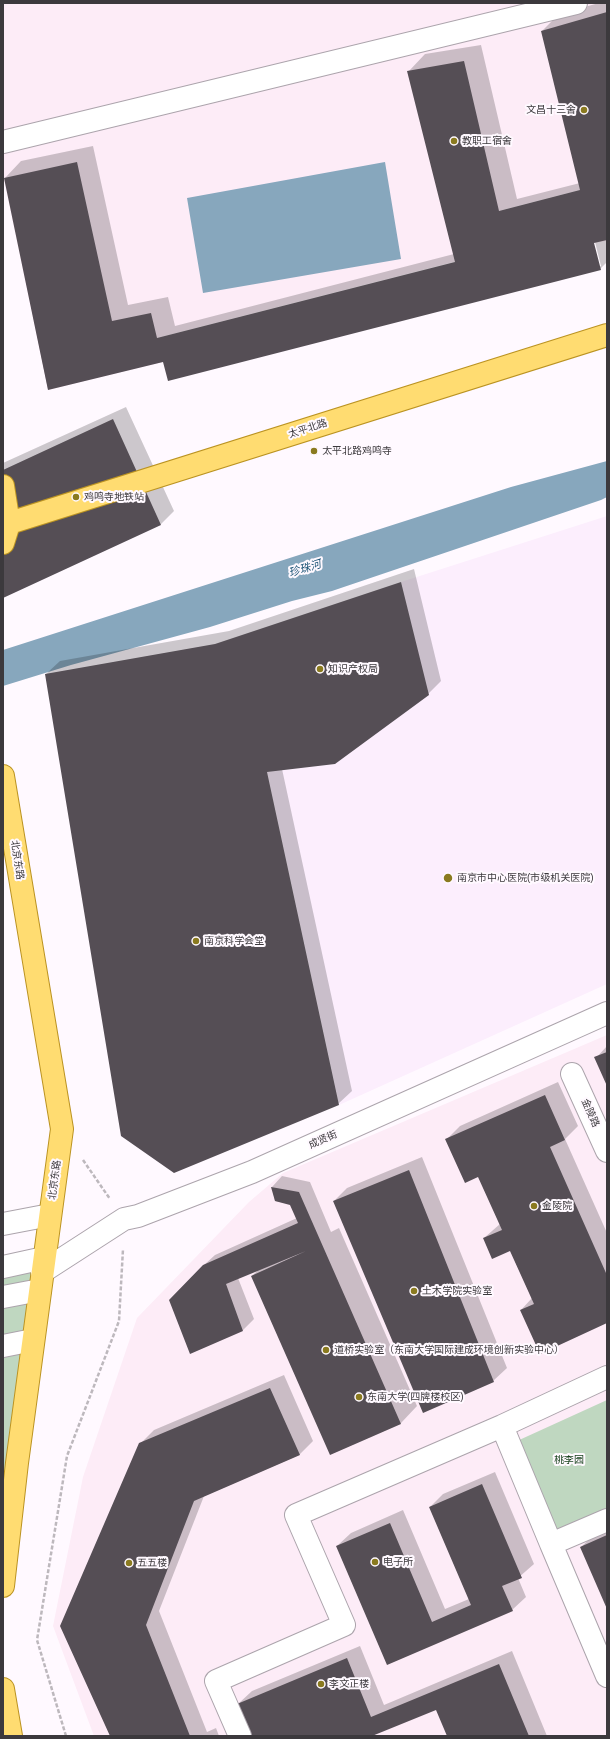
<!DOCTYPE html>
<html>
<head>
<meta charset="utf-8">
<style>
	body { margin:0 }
	#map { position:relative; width:610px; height:1739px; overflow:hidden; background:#fff9ff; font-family:Helvetica,sans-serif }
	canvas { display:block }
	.frame { position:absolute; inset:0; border:4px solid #3c393d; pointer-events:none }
</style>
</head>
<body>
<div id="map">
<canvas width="610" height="1739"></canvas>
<div class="frame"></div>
</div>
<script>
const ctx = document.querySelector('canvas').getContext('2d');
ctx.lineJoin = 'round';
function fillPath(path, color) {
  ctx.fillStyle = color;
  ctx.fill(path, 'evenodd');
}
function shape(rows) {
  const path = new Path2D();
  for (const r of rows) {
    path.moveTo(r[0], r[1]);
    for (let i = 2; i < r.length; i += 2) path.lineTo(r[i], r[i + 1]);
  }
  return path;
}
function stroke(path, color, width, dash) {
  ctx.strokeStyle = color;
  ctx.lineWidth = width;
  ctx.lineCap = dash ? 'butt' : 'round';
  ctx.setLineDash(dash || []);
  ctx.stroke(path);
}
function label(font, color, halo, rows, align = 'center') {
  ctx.font = font + ' Helvetica,"Noto Sans SC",sans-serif';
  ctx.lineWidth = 4;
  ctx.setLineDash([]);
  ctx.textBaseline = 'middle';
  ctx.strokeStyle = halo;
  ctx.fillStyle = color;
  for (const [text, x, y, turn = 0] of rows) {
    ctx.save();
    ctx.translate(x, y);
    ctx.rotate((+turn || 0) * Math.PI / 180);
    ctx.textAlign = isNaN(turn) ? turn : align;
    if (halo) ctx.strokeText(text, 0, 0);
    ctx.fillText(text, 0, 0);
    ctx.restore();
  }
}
fillPath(shape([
	[607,516,607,984,339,1105,267,772,335,764,428,695,401,582]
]), '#fceefd');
fillPath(shape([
	[3,3,607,3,607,241,594,243,580,190,499,211,508,248,157,338,163,362,48,390,3,175],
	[607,1035,607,1736,94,1736,53,1626,83,1477,137,1318,249,1202,283,1173]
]), '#fdecf7');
fillPath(shape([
	[44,1258,3,1563,3,1269],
	[607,1400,607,1509,557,1531,517,1441]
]), '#bfd7c0');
fillPath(shape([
	[385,162,401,259,203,293,187,198],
	[607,461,607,497,601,500,332,591,292,601,210,627,71,665,3,686,3,650,511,487]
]), '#87a7bd');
fillPath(shape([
	[599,3,607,3,607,262,600,269,164,361,48,389,5,178,21,161,93,146,128,305,168,297,175,326,454,254,409,71,425,54,481,45,517,199,580,183,542,31,559,14],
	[593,242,595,242,601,266,599,267],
	[126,407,174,511,161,524,3,596,3,463],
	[414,569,441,681,428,694,282,769,352,1091,338,1104,46,674,60,661,229,631],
	[607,1046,607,1083,596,1058],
	[558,1082,578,1126,565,1139,607,1233,607,1322,521,1310,532,1298,510,1250,484,1238,500,1224,479,1176,446,1140,460,1126],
	[422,1157,507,1368,493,1381,334,1201,347,1188],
	[282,1176,310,1182,331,1232,339,1228,417,1406,401,1423,331,1454,252,1276,259,1269,238,1278,254,1319,243,1330,191,1353,203,1266,215,1255,297,1218,290,1204,275,1201,272,1187],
	[284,1375,313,1441,299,1455,204,1496,159,1611,207,1732,216,1728,219,1736,112,1736,140,1444,154,1430],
	[495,1472,534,1564,518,1578,526,1597,512,1610,388,1664,337,1546,351,1533,403,1510,445,1609,469,1599,430,1507,443,1494],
	[607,1528,607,1607,581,1547,595,1534],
	[360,1646,384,1705,512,1651,547,1736,448,1736,436,1708,369,1736,252,1736,238,1704,252,1691]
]), '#0003');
fillPath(shape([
	[607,12,607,240,594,243,601,270,168,381,163,362,48,390,4,178,77,162,112,321,151,313,157,338,455,262,407,71,464,61,499,211,580,190,541,31],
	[113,419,161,525,3,598,3,470],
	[401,582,429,695,335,764,267,772,339,1105,174,1173,121,1136,45,674,215,644],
	[607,1052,607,1086,594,1057],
	[545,1095,565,1140,550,1147,606,1273,607,1272,607,1323,540,1354,520,1310,534,1304,510,1251,492,1259,483,1238,502,1230,478,1177,465,1183,445,1139],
	[409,1170,494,1382,423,1413,333,1201],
	[271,1187,299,1192,401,1424,330,1455,251,1276,306,1251,226,1284,243,1331,190,1354,169,1300,203,1265,298,1223,290,1205,275,1201],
	[270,1388,300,1455,194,1501,146,1625,190,1736,110,1736,60,1626,139,1443],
	[482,1484,522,1578,502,1586,513,1611,387,1665,336,1546,390,1523,432,1622,471,1605,429,1507],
	[607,1535,607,1609,580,1547],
	[347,1658,371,1717,499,1664,529,1736,447,1736,436,1710,372,1736,250,1736,237,1704]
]), '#554e55');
const minor = shape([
	[3,142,576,3],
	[572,1074,607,1151],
	[3,1224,50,1215],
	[3,1267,44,1258],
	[42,1272,124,1219,138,1216,252,1172,607,1013],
	[3,1297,40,1290],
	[3,1346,33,1340],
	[502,1426,551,1544,607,1520],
	[551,1544,607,1676],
	[240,1736,216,1681,344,1625,296,1515,502,1426,607,1377]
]);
const major = shape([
	[3,486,9,524,3,543],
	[3,525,607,335],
	[3,776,62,1129,17,1463,3,1586],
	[3,1689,11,1736]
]);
stroke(minor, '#aca4ac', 24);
stroke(major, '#bb9322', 24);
stroke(shape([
	[83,1160,110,1199],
	[66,1736,37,1640,67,1456,119,1321,123,1249]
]), '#bdb8bd', 2.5, [4, 2]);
stroke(minor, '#fff', 22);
stroke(major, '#ffdc71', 22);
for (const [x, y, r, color] of [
	[584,110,4,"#8a7a1f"],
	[454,141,4,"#8a7a1f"],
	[314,451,4,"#8a7a1f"],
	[76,497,4,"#8a7a1f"],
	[320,669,4,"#8a7a1f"],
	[448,878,5,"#8a7a1f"],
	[196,941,4,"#8a7a1f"],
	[534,1206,4,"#8a7a1f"],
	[414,1291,4,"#8a7a1f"],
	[326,1350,4,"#8a7a1f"],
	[359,1397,4,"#8a7a1f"],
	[375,1562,4,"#8a7a1f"],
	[129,1563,4,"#8a7a1f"],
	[321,1684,4,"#8a7a1f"]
]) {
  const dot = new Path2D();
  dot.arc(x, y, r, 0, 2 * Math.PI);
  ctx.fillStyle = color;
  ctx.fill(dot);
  stroke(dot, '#fff9ff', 1.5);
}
label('10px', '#3c393d', '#fff9ff', [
	["文昌十三舍",576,110,"right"],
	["教职工宿舍",462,141],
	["太平北路鸡鸣寺",322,451],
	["鸡鸣寺地铁站",84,497],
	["知识产权局",328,669],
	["南京市中心医院(市级机关医院)",457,878],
	["南京科学会堂",204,941],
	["金陵院",542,1206],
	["土木学院实验室",422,1291],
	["道桥实验室（东南大学国际建成环境创新实验中心）",334,1350],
	["东南大学(四牌楼校区)",367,1397],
	["电子所",383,1562],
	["五五楼",137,1563],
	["李文正楼",329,1684]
], 'left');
label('10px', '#3c393d', '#fff9ff', [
	["太平北路",308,429,-18],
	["北京东路",17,860,81],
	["金陵路",590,1113,66],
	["成贤街",323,1140,-24],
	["北京东路",55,1180,-82]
]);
label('10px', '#153f1a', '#fff9ff', [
	["桃李园",569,1460]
]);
label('italic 11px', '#205778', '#fff9ff', [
	["珍珠河",305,569,-17]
]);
</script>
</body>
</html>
